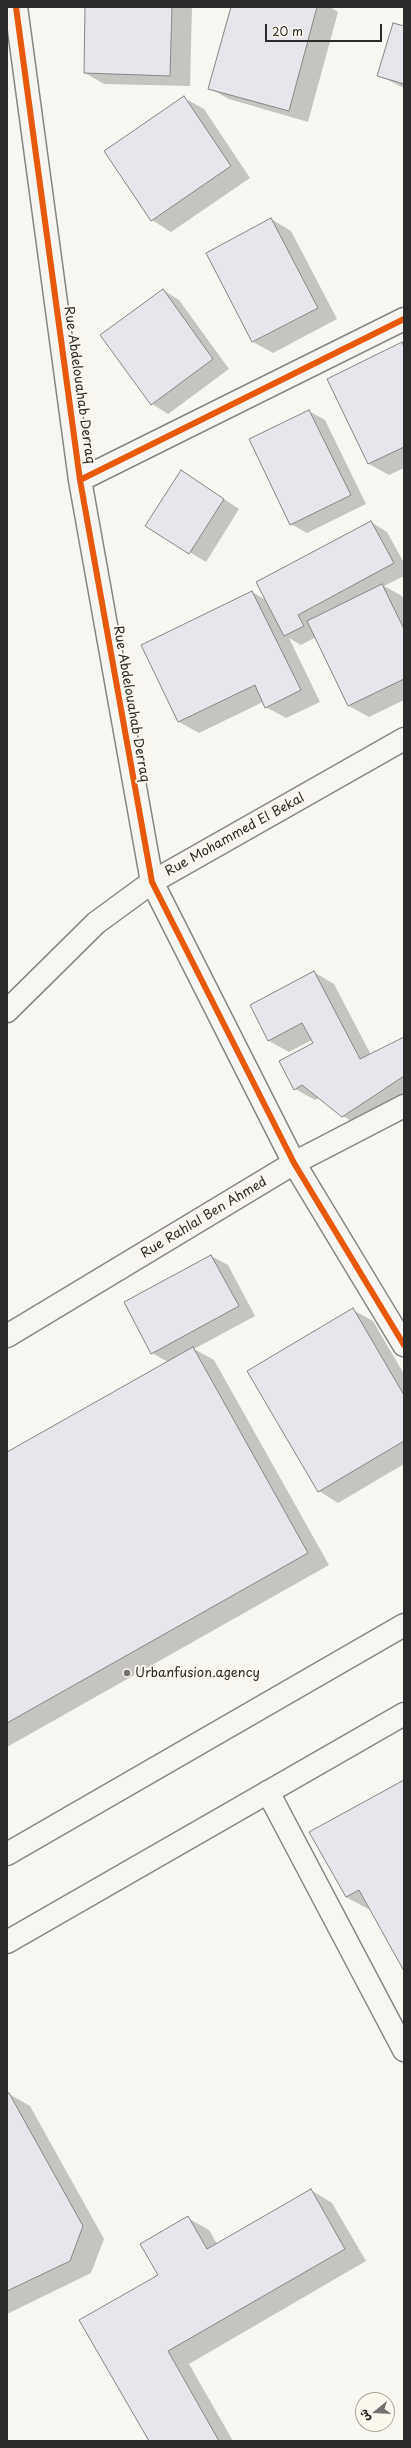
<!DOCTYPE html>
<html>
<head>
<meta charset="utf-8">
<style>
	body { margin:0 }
	#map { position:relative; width:411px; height:2448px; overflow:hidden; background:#f8f6f0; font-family:"Playpen Sans","Playpen Sans Arabic",sans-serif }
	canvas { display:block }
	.frame { position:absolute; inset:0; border:8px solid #2b2b2b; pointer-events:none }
	.north { position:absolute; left:355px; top:2392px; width:40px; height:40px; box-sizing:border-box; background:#fbf7ec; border:1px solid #a8a59f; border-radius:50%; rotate:252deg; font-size:11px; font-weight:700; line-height:16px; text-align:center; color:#2b2b2b }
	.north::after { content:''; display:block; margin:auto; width:14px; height:18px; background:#737270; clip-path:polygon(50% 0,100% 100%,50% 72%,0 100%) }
	.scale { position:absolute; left:265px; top:24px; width:117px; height:18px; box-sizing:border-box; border:2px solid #2b2b2b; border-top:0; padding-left:5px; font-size:12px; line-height:14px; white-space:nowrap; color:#2b2b2b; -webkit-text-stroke:3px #fbf7ec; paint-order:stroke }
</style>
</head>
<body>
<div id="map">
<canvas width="411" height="2448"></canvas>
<div class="frame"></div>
<div class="north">ش</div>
<div class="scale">20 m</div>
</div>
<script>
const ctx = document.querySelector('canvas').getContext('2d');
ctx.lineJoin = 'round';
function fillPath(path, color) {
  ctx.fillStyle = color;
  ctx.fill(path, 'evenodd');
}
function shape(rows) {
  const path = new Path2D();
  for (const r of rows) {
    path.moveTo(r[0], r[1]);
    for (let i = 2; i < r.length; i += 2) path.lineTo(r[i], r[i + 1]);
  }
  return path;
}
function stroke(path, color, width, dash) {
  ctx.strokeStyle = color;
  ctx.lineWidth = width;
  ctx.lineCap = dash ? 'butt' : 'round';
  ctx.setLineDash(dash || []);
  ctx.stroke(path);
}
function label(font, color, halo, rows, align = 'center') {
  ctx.font = font + ' "Playpen Sans",sans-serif';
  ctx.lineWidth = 4;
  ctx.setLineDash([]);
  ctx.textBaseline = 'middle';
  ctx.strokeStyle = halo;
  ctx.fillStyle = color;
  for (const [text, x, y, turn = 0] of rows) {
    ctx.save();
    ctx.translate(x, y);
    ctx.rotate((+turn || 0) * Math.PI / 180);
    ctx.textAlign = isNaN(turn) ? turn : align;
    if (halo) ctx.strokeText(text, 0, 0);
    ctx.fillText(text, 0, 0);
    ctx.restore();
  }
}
fillPath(shape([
	[86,7,192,7,190,86,104,84,85,73],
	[232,7,330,7,338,12,308,122,229,99,209,88],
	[404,27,404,88,378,75],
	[184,98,204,109,250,178,171,232,152,220],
	[271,219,291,231,337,319,273,353,253,342,207,253],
	[163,290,179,300,229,369,168,414,152,404],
	[402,343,404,345,404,468,389,475,369,464,328,379],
	[309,411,325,420,366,504,307,533,291,524],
	[197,481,239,509,206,562,147,526],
	[371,522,387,532,404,563,404,576,384,586,402,596,404,601,404,700,369,717,349,706,316,637,301,645,289,638,320,702,286,718,266,707,263,702,199,733,179,722,142,645,252,592,266,600],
	[314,972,334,984,371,1055,404,1038,404,1100,363,1128,343,1116,319,1098,315,1100,295,1089,314,1044,312,1040,289,1052,269,1041,251,1005],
	[211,1256,228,1265,255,1316,194,1349,214,1360,329,1565,7,1747,7,1453,168,1362,152,1353],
	[353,1310,373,1321,404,1374,404,1464,338,1503,319,1491],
	[404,1781,404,1969,370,1908,368,1909,346,1897],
	[9,2094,30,2106,104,2239,91,2273,7,2314,7,2095],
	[311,2190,332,2203,366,2261,189,2364,233,2441,150,2441,160,2275,188,2218,209,2230,217,2244]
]), '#0003');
const building = shape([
	[85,7,172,7,170,76,84,73,85,7],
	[231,7,317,7,289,111,208,89,231,7],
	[393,23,404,26,404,84,377,76,393,23],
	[184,96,231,166,151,221,104,151,184,96],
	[271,218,318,308,252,342,206,253,271,218],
	[163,289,213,359,151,405,100,335,163,289],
	[402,342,404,347,404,447,368,464,327,379,402,342],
	[309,410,351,495,290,525,249,439,309,410],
	[181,470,224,499,189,554,145,526,181,470],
	[371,521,394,563,298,615,304,626,284,636,256,582,371,521],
	[382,584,404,629,404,679,348,706,307,621,382,584],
	[252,591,301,690,265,708,255,685,178,722,141,645,252,591],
	[314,971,360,1059,404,1037,404,1076,342,1117,302,1085,294,1090,279,1061,313,1043,302,1023,268,1041,250,1005,314,971],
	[211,1255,239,1306,151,1354,124,1302,211,1255],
	[353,1308,404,1395,404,1441,318,1492,247,1371,353,1308],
	[193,1347,308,1553,7,1723,7,1452,193,1347],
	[404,1780,404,1971,359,1890,346,1897,309,1832,404,1780],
	[9,2093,83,2226,70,2261,7,2291,7,2094,9,2093],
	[311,2189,345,2249,168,2351,219,2441,149,2441,79,2320,158,2275,140,2244,188,2216,207,2249,311,2189]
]);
fillPath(building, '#e8e6ed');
stroke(building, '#878684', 1);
const minor = shape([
	[16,7,80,480,152,882,294,1163,404,1345],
	[80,480,404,319],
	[7,1011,96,923,152,882,404,739],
	[7,1336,294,1163,404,1106],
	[268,1792,404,2050]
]);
const primary = shape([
	[7,1854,404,1625],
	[7,1942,404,1714]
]);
stroke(minor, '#878684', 25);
stroke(primary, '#878684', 25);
stroke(minor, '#f6f5f1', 22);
stroke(primary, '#f6f5f1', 22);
stroke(shape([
	[16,7,80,480,152,882,294,1163,404,1345],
	[80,480,404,319]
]), '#e8590c', 6);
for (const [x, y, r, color] of [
	[127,1673,4,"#737270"]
]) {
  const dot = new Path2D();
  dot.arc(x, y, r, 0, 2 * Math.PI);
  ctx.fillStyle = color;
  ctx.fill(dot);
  stroke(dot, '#fbf7ec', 1.5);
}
label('13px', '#2b2b2b', '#fbf7ec', [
	["Rue Abdelouahab Derraq",79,385,82],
	["Rue Abdelouahab Derraq",131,704,80],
	["Rue Mohammed El Bekal",235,835,-29],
	["Rue Rahlal Ben Ahmed",204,1218,-31]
]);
label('13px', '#2b2b2b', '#fbf7ec', [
	["Urbanfusion.agency",135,1673]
], 'left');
</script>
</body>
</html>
